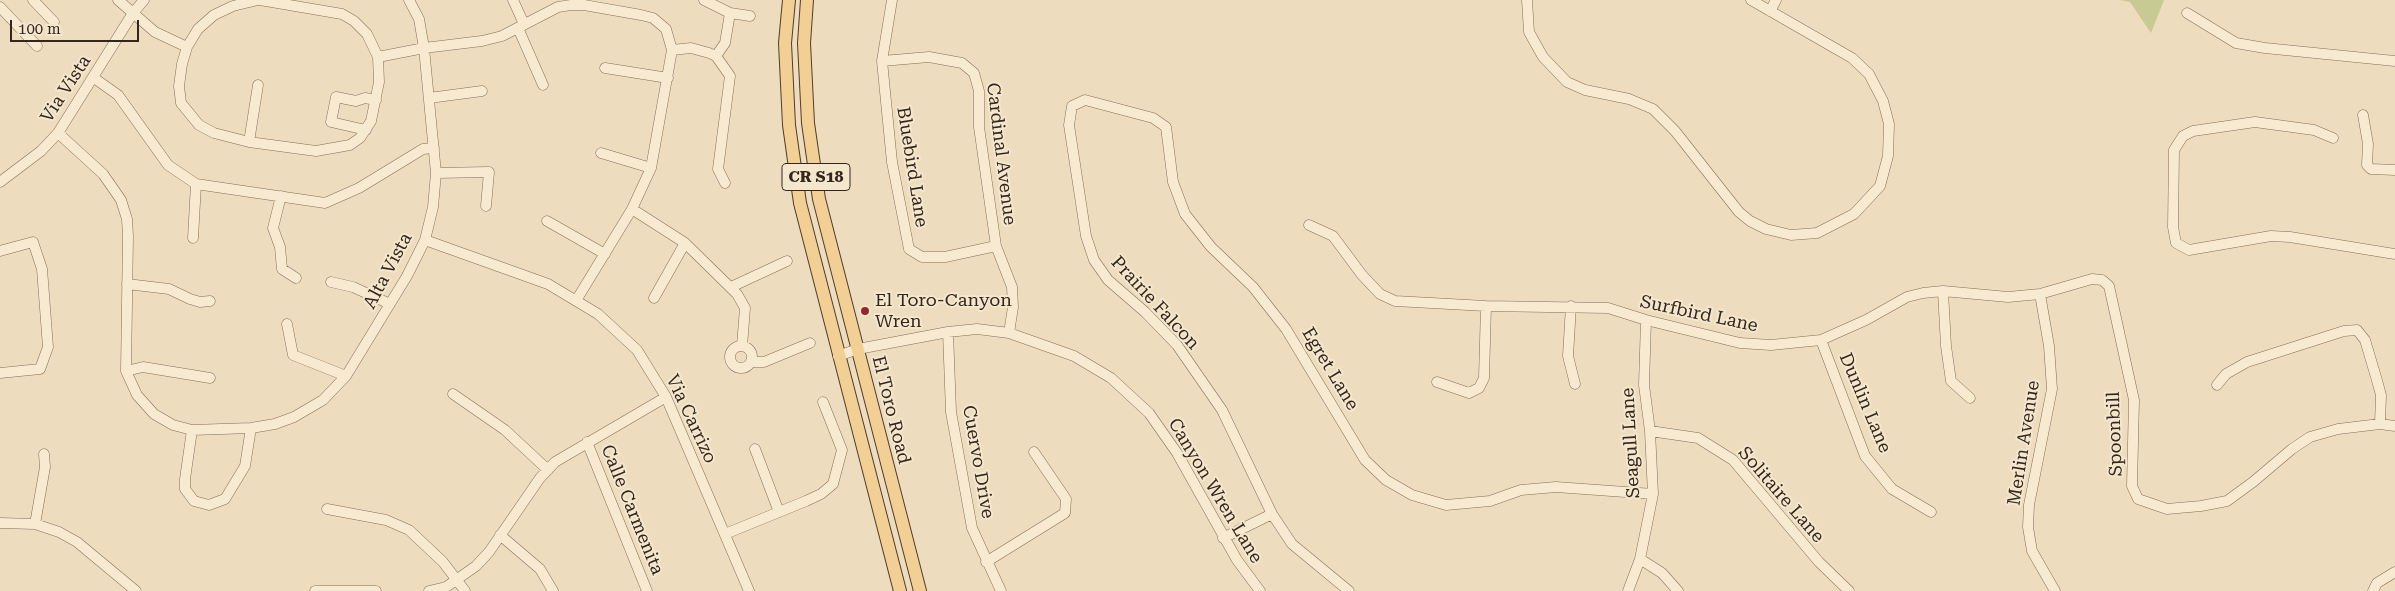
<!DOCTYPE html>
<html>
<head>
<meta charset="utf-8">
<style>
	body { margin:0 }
	#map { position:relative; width:2395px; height:591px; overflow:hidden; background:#eddcbe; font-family:"Roboto Serif",serif }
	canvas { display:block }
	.scale { position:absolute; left:10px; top:20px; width:129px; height:22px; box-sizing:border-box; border:2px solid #34261c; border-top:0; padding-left:6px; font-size:15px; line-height:18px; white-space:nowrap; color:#34261c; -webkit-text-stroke:4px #f4e7ce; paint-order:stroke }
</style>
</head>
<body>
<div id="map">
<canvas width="2395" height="591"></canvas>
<div class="scale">100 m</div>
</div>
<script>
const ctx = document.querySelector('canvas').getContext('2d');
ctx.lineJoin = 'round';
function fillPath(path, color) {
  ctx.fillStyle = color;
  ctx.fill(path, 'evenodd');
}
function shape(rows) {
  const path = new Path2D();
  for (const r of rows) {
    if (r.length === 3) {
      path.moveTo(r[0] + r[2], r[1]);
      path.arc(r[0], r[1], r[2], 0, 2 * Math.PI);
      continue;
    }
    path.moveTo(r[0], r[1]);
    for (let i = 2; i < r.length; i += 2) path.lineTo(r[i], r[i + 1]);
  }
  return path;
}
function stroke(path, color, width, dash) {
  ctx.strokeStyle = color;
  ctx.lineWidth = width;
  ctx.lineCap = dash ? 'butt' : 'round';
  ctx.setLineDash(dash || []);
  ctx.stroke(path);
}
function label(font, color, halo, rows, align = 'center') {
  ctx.font = font + ' "Roboto Serif",serif';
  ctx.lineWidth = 4;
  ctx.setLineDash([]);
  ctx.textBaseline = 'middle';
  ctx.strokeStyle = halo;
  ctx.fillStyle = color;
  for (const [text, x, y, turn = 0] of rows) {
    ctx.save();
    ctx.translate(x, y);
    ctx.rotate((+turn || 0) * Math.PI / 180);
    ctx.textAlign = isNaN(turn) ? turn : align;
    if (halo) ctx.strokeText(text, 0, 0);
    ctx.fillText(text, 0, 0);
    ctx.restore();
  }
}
fillPath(shape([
	[2120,0,2164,0,2151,33,2130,2]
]), '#c7ca93');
const minor = shape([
	[33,0,54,22],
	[118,0,155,32,187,47],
	[258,0,233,6,214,15,198,29,187,47,182,64,179,86,181,103,199,125,214,133,249,142,316,151,350,145,360,138,371,121,379,82,378,57,367,34,354,21,342,14,260,0],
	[513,0,524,24],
	[704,0,730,13,750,16],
	[892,0,882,61,892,162,909,249,922,257,945,257,996,246],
	[1527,0,1529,32,1543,57,1567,82,1585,90,1629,99,1653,109,1675,131,1739,212,1750,221,1766,229,1791,235,1817,233,1854,214,1880,186,1888,156,1889,124,1883,101,1869,74,1852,58,1751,0],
	[0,7,37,46],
	[1770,11,1776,0],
	[2187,13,2236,43,2265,48,2395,61],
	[518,28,543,85],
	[672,50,691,48,709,53,716,56,730,76,718,169,725,183],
	[716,56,725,43,730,13],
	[378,57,424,48,482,41,502,36,558,7,571,5,584,5,641,15,653,18,666,29,672,50,651,168,632,209,577,299],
	[882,61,929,57,962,63,974,73,979,91,979,127,996,246,1012,287,1013,307,1009,333],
	[605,68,668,78],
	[94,78,118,95,168,165,196,184,325,203,359,188,423,149,434,148],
	[429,98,482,91],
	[2363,115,2368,144,2367,165,2371,169,2395,170],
	[366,130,331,122,336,97,356,101,365,98,376,100],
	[58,133,103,174,121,200,127,219,128,236,126,371,137,395,154,414,173,425,192,430,251,428,275,424,294,417,323,400,346,376,407,276,425,240,433,207,436,173,424,48,419,19,409,0],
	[2333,138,2314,130,2255,122,2193,131,2183,136,2174,150,2173,227,2176,243,2189,250,2271,236,2290,237,2395,254],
	[249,142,258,85],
	[601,153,651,168],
	[436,173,489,172,486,206],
	[0,182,41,151,58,133,133,13,144,0],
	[281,196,273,228,280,247,282,269,296,278],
	[632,209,685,243,737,294,745,308,742,346],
	[547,221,605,254],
	[1309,225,1333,236,1362,275,1380,294,1395,301,1486,306,1608,308,1646,320,1740,343,1771,345,1821,340,1866,320,1907,297,1923,293,1943,291,2008,297,2040,294,2092,279,2102,280,2109,286,2134,400,2132,486,2138,499,2167,509,2201,506,2227,501,2253,482,2292,449,2310,437,2338,429,2380,424,2395,426],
	[193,238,196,184],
	[425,240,548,284,598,314,637,350,666,397,749,591],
	[0,251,33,242,42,269,48,347,40,369,0,373],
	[331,282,353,287,390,304],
	[127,284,169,289,190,299,200,302,210,301],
	[731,287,787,261],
	[1943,291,1946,346,1951,381,1970,398],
	[2040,294,2049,346,2052,389,2029,505,2028,527,2032,551,2055,591],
	[654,298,685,243],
	[1571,306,1568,356,1575,384],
	[287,324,293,355,346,376],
	[948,332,951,412,972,528,1001,591],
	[1821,340,1865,456,1892,489,1931,512],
	[741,357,11],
	[838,356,858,349,948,332,977,329,1009,333,1074,356,1111,378,1149,413,1177,453,1237,560,1260,591],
	[751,362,764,362,810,343],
	[126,371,143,367,210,378],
	[1437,382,1469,393,1479,388,1484,378,1486,306],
	[2217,385,2226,374,2247,362,2344,331,2357,330,2365,340,2376,377,2381,395,2380,424],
	[453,394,505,430,548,470],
	[192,430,185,479,185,489,194,501,209,505,225,499,245,466,251,428],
	[1650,431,1698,438,1733,460,1819,562,1849,591],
	[587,442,647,591],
	[755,449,779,512],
	[327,509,386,520,409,530,443,562,465,591],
	[0,523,35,524,59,532,77,542,136,591],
	[35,524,45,467,44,454],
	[725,534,806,501,821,494,833,484,842,450,823,402],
	[500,535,540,569,553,591],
	[1223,538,1272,514],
	[1640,559,1662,573,1678,591],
	[986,562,1065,513,1066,499,1034,452],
	[315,591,376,591],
	[429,591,446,587,476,566,489,552,540,478,555,462,666,397],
	[1349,591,1292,544,1272,514,1222,410,1177,345,1145,312,1108,280,1094,260,1086,236,1069,125,1072,106,1085,100,1153,118,1166,127,1173,182,1185,214,1211,247,1253,287,1286,329,1365,460,1386,480,1412,495,1446,505,1490,501,1521,490,1556,487,1653,494],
	[1628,591,1640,559,1653,494,1650,431,1644,385,1646,320],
	[2373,591,2377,583,2395,572]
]);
const major = shape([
	[789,0,785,43,789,125,800,203,900,591],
	[807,0,804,43,808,123,819,199,920,591]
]);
stroke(minor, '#856d57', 11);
stroke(major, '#523c2c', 14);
stroke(minor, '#f8ead1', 10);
stroke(major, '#f1cf95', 12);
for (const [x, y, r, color] of [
	[865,311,5,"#93282f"]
]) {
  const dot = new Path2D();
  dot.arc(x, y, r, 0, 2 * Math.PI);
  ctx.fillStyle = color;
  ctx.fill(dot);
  stroke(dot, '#f4e7ce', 2);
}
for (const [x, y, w] of [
	[816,177,68]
]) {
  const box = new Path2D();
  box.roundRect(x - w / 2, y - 13.5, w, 27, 4);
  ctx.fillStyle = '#f4e7ce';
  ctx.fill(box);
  stroke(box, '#34261c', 1);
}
label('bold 16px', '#34261c', null, [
	["CR S18",816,177]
]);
label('18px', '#34261c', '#f4e7ce', [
	["Via Vista",66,89,-57],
	["Cardinal Avenue",1001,154,83],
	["Bluebird Lane",912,167,81],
	["Alta Vista",388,271,-62],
	["Prairie Falcon",1155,303,47],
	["Surfbird Lane",1699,314,12],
	["Egret Lane",1330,369,59],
	["Dunlin Lane",1865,403,67],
	["El Toro Road",891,410,76],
	["Via Carrizo",691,419,65],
	["Spoonbill",2115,434,-92],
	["Seagull Lane",1631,443,-93],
	["Merlin Avenue",2024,443,-81],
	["Cuervo Drive",978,462,80],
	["Canyon Wren Lane",1215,491,59],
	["Solitaire Lane",1781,495,49],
	["Calle Carmenita",632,510,68]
]);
label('18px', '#34261c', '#f4e7ce', [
	["El Toro-Canyon",875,301],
	["Wren",875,322]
], 'left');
</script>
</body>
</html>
